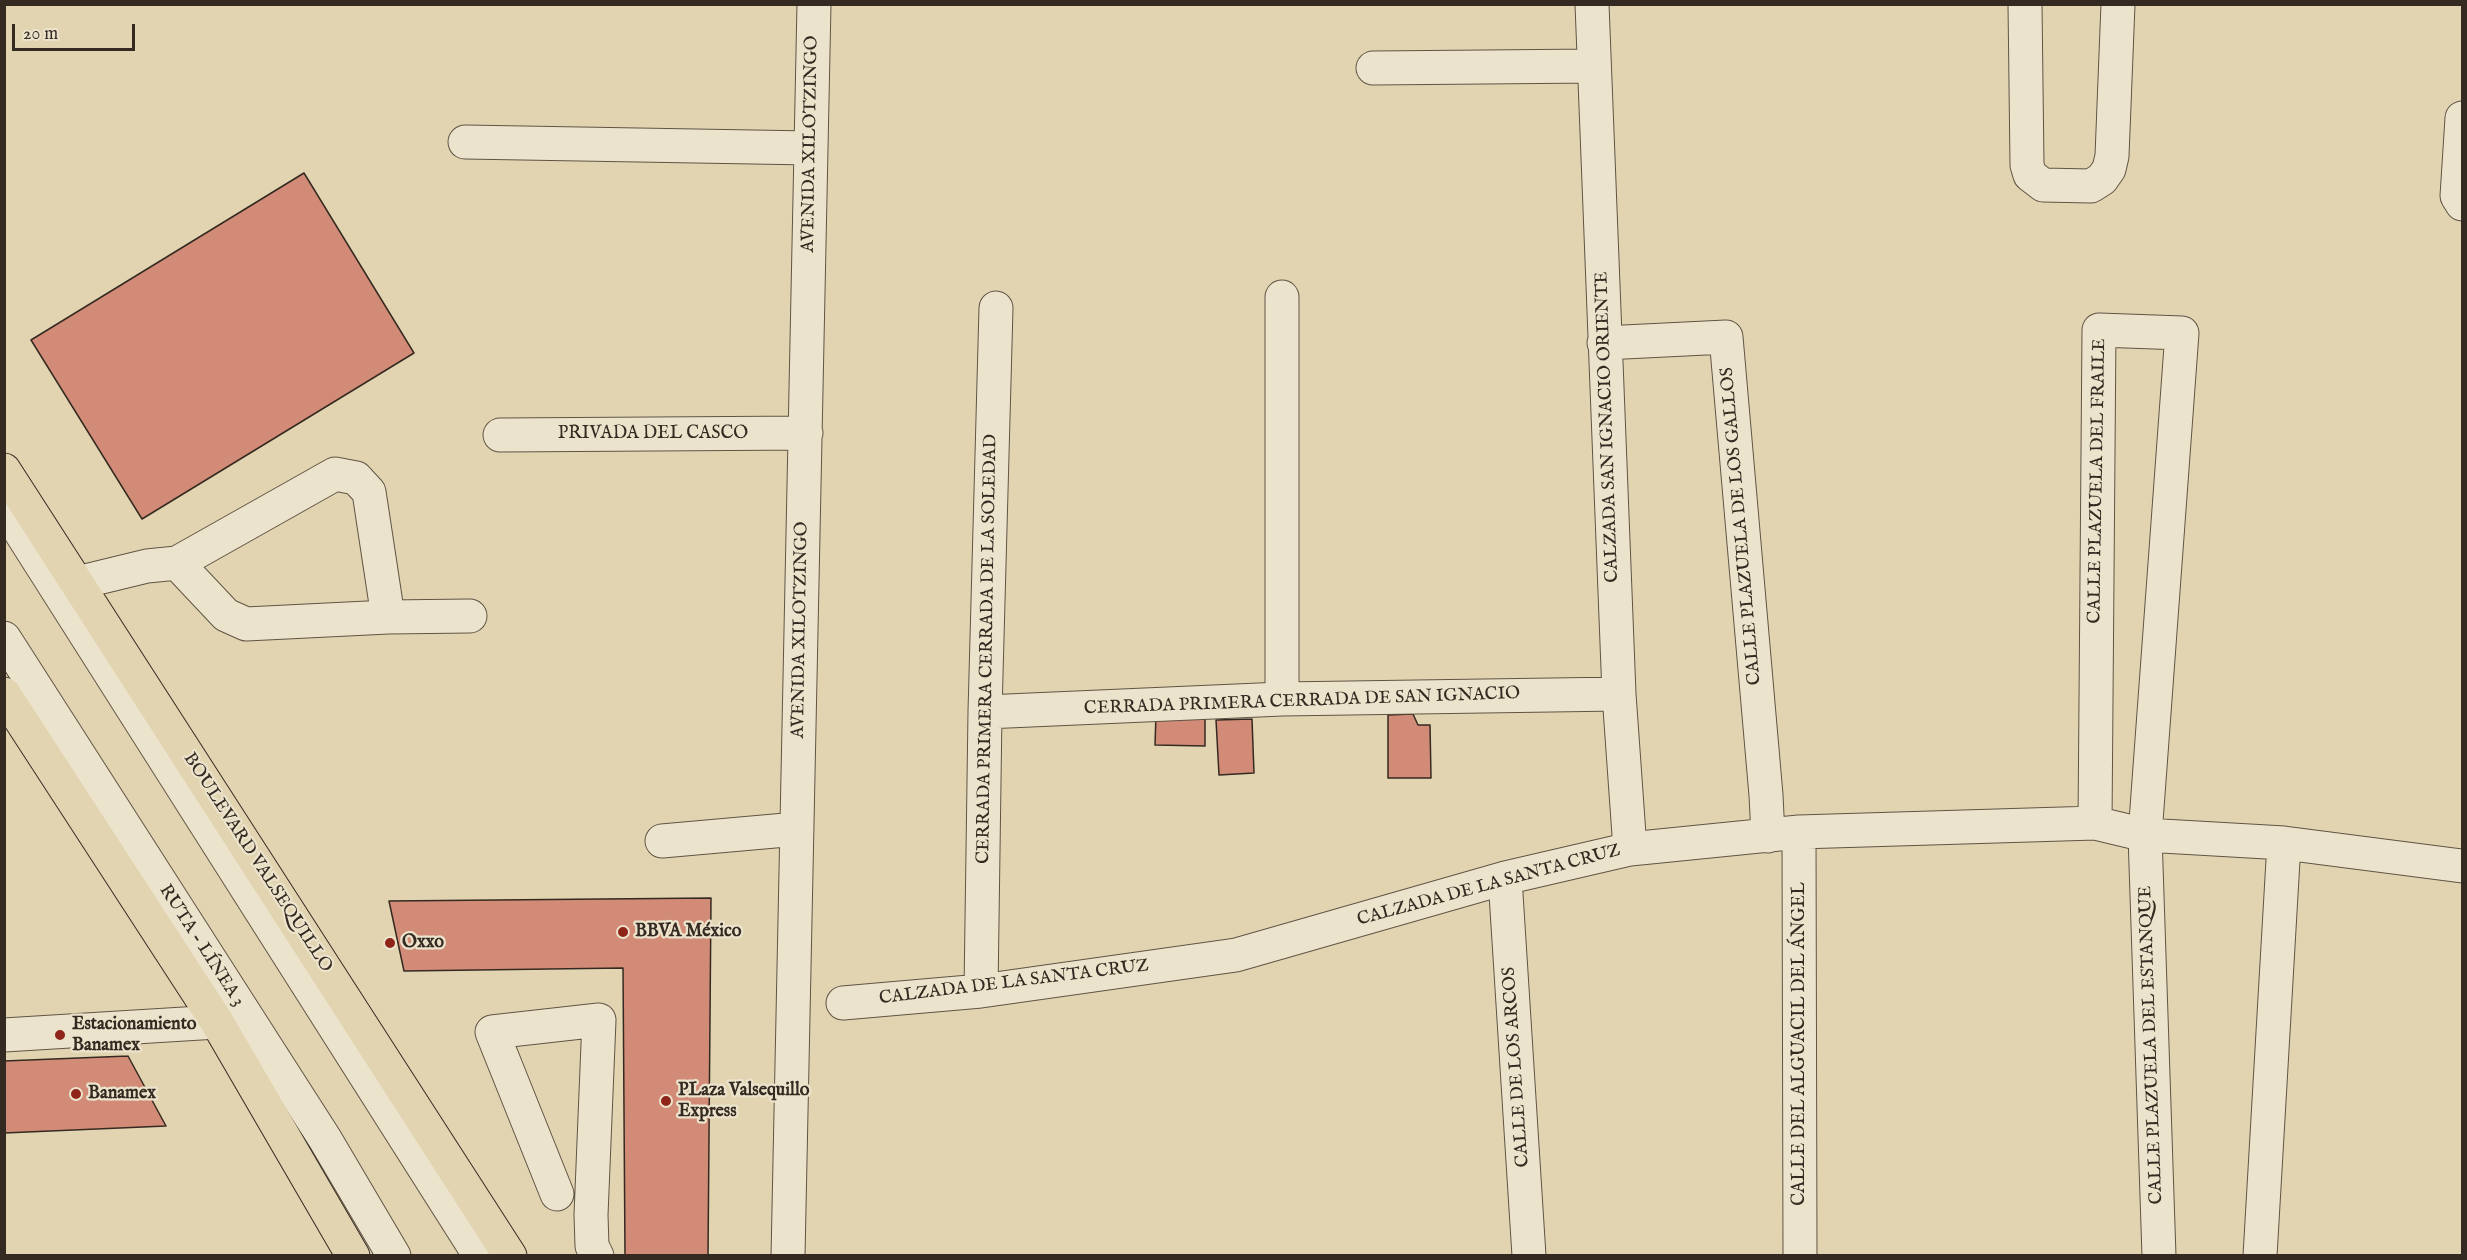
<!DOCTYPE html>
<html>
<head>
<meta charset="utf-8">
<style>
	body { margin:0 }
	#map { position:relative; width:2467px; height:1260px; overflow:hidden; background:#e2d4b1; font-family:"IM FELL English",serif }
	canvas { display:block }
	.frame { position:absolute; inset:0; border:6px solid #352a21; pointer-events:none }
	.scale { position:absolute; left:12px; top:24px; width:123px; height:27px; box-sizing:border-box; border:3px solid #352a21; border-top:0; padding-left:8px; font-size:18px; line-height:21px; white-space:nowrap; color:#352a21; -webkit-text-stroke:4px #ece3cc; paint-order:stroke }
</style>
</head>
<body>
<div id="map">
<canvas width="2467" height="1260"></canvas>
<div class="frame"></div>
<div class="scale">20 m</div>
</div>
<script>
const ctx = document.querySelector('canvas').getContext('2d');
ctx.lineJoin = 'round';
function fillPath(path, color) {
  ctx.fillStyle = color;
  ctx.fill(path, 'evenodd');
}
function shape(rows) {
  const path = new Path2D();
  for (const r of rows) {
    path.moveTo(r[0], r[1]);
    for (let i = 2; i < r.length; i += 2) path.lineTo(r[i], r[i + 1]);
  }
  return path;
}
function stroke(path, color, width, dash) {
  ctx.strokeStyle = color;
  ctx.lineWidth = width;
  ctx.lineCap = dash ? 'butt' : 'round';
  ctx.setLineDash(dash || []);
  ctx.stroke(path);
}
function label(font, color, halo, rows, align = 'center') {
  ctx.font = font + ' "IM FELL English",serif';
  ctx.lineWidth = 4.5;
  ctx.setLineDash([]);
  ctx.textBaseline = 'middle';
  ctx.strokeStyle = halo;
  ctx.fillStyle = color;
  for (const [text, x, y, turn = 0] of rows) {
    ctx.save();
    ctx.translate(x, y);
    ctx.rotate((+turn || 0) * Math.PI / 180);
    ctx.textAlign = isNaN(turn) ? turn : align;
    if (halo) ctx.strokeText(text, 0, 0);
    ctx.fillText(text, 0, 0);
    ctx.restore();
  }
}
const building = shape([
	[304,173,414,353,142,519,31,340,304,173],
	[1156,714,1205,715,1205,746,1155,745,1156,714],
	[1413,714,1418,725,1430,725,1431,778,1388,778,1388,715,1413,714],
	[1252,719,1254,773,1219,775,1216,720,1252,719],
	[711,898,708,1256,625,1256,623,968,404,971,389,901,711,898],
	[128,1056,166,1126,4,1133,4,1061,128,1056]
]);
fillPath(building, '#d18b76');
stroke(building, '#352a21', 1.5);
const minor = shape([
	[1592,4,1619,694,1630,849],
	[2025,4,2027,165,2030,175,2043,185,2091,186,2102,179,2109,169,2112,156,2118,4],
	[1373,68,1594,66],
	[2462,118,2457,196,2462,204],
	[465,142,811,148],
	[1604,343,1726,337,1766,795,1768,836],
	[500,435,806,433],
	[4,506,480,1256],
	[177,563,226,615,246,624,388,617],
	[77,583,147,566,177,563,335,474,356,478,369,492,388,617,470,616],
	[4,638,325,1139,394,1256],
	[1282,699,1282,297],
	[985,712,1282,699,1619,694],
	[2095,823,2099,330,2182,333,2145,835,2159,1256],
	[1799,832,1800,1256],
	[662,841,797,829],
	[1505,878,1529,1256],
	[981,991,985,712,996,308],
	[843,1003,981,991,1236,955,1505,878,1630,849,1799,832,2095,823,2145,835,2284,843,2462,866],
	[4,1035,217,1022],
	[557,1194,492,1032,599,1020,591,1215,592,1246,597,1256],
	[788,1256,814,4],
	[2260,1256,2284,843]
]);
const major = shape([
	[4,470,510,1256],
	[4,694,217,1022,353,1256]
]);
stroke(minor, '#605445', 35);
stroke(major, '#352a21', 35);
stroke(minor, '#ece3cc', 33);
stroke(major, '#e2d4b1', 33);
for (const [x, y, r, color] of [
	[623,932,6,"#8f2418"],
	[390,943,6,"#8f2418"],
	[60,1035,6,"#8f2418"],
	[76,1094,6,"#8f2418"],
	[666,1101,6,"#8f2418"]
]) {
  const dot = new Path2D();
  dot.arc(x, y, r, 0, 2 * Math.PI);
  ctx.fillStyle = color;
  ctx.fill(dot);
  stroke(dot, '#ece3cc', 2);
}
label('18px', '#352a21', '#ece3cc', [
	["AVENIDA XILOTZINGO",811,144,-89],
	["CALZADA SAN IGNACIO ORIENTE",1608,427,-92],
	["PRIVADA DEL CASCO",653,434],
	["CALLE PLAZUELA DEL FRAILE",2098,481,-89],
	["CALLE PLAZUELA DE LOS GALLOS",1742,526,-95],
	["AVENIDA XILOTZINGO",801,630,-89],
	["CERRADA PRIMERA CERRADA DE LA SOLEDAD",988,649,-89],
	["CERRADA PRIMERA CERRADA DE SAN IGNACIO",1302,702,-2],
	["BOULEVARD VALSEQUILLO",257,863,57],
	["CALZADA DE LA SANTA CRUZ",1489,886,-15],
	["RUTA - LÍNEA 3",201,946,57],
	["CALZADA DE LA SANTA CRUZ",1014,983,-7],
	["CALLE DEL ALGUACIL DEL ÁNGEL",1800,1044,-90],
	["CALLE PLAZUELA DEL ESTANQUE",2152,1045,-92],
	["CALLE DE LOS ARCOS",1517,1067,-94]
]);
label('bold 18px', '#352a21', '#ece3cc', [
	["BBVA México",635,932],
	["Oxxo",402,943],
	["Estacionamiento",72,1025],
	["Banamex",72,1046],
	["PLaza Valsequillo",678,1091],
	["Express",678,1112],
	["Banamex",88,1094]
], 'left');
</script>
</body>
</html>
